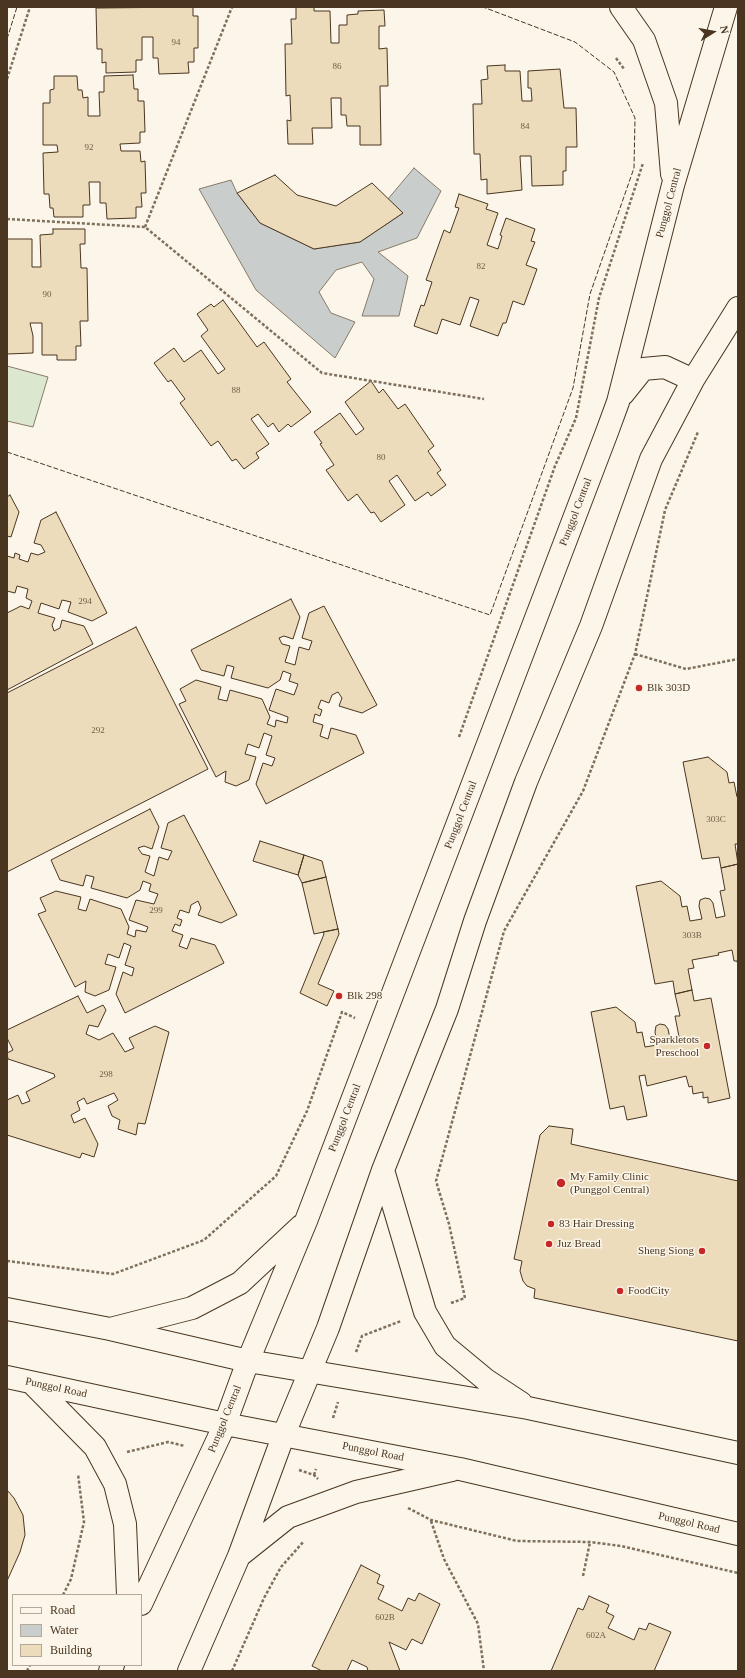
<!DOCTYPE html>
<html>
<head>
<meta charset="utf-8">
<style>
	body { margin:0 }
	#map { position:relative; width:745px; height:1678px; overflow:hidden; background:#fbf6e9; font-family:"Times New Roman",serif }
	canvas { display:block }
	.frame { position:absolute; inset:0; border:8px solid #4a3520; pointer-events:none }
	.legend { position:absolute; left:12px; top:1594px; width:130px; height:72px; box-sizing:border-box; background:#fbf6e9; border:1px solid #b4a999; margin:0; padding:5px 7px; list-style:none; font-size:12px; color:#4a3520 }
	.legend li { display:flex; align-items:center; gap:8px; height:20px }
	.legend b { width:20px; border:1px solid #b4a999 }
	.north { position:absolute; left:693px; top:12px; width:40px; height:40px; -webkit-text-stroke:3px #fbf6e9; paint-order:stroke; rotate:79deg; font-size:11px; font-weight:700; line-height:16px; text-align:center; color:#4a3520 }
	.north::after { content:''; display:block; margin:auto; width:14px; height:18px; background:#4a3520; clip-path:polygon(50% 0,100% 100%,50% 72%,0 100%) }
</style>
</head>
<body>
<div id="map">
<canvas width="745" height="1678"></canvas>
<div class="frame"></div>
<ul class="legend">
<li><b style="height:5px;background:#fbf6e9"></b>Road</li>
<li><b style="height:11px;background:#c9cecd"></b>Water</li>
<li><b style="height:11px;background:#ecdcbc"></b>Building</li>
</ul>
<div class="north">N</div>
</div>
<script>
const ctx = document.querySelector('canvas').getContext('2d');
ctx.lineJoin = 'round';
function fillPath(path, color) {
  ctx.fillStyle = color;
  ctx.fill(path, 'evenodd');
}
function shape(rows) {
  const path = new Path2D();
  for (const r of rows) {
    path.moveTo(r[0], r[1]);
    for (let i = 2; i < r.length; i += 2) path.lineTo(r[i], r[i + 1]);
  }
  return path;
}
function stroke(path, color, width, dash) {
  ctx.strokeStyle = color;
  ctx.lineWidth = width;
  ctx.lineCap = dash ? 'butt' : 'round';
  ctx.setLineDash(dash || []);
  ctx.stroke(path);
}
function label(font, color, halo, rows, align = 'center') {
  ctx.font = font + ' "Times New Roman",serif';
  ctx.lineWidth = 3;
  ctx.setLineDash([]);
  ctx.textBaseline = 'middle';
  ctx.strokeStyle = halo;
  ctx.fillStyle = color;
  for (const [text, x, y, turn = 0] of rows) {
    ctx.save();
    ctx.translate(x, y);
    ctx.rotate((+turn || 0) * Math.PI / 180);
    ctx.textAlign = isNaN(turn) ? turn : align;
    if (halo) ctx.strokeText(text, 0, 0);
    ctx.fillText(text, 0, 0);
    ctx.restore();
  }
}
const green = shape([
	[7,366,48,377,33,427,7,421,7,366]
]);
fillPath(green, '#dce7d0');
stroke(green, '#887966', 1);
const water = shape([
	[414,168,441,191,417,238,378,252,408,276,399,316,362,316,374,279,362,262,336,270,319,292,331,313,355,322,335,358,256,290,199,189,231,180,237,193,260,223,314,249,360,242,403,213,388,199,414,168]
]);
fillPath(water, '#c9cecd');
stroke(water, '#887966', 1);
const building = shape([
	[193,7,193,16,198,16,198,48,194,48,194,62,188,62,189,73,159,74,158,58,153,58,153,37,142,37,142,60,136,60,136,72,106,73,106,62,102,63,102,49,97,49,96,8,193,7],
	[296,7,314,7,314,11,330,11,331,43,339,43,339,25,347,25,347,15,358,14,358,11,384,10,385,26,379,26,379,49,387,48,388,86,380,86,381,145,360,145,360,126,347,126,346,115,341,115,341,98,331,98,332,128,312,128,313,144,288,144,287,120,291,121,290,95,286,96,285,44,292,44,291,19,296,19,296,7],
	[505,65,505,71,520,71,522,101,532,101,531,88,528,88,528,71,560,69,564,108,576,108,577,147,566,147,566,171,563,171,563,185,532,186,531,156,520,156,522,190,487,194,487,179,481,180,480,154,474,154,473,104,482,104,481,80,488,79,487,66,505,65],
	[133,75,134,89,138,89,138,101,144,101,145,132,140,132,140,143,120,144,121,151,140,151,141,162,145,161,146,193,141,193,142,207,136,207,136,218,107,219,106,203,100,203,100,182,89,182,90,205,83,205,83,217,54,217,53,208,50,208,49,194,44,194,43,153,58,152,57,145,43,145,43,103,50,103,50,90,54,89,54,76,77,76,78,90,82,90,83,98,88,97,88,116,100,116,99,92,104,92,104,76,133,75],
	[275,175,297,195,336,206,372,183,403,213,360,242,314,249,260,223,237,193,275,175],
	[459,194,488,204,486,209,498,213,487,245,498,249,502,236,500,235,506,218,535,229,531,241,535,242,526,265,537,269,524,305,513,301,506,323,503,323,498,336,470,326,479,300,470,297,460,325,442,319,437,334,414,326,421,305,424,306,432,282,426,280,444,230,450,233,459,208,455,207,459,194],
	[53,229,85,229,85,244,80,244,81,268,87,268,88,321,80,321,81,346,76,346,76,360,57,360,57,355,42,355,42,323,30,323,33,336,33,353,7,354,7,239,32,239,32,267,41,267,40,235,53,234,53,229],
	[223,300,257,347,264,342,291,379,287,382,311,412,291,427,288,424,279,432,273,423,268,427,258,414,251,419,269,444,256,453,259,458,244,469,236,459,232,461,218,441,211,446,180,403,185,399,171,380,168,382,154,363,174,348,184,362,201,350,218,374,225,369,201,336,208,330,197,314,211,304,214,307,223,300],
	[371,381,379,393,383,389,398,409,405,404,434,446,428,451,441,470,437,473,446,485,431,496,428,492,415,501,397,475,389,481,405,505,381,522,374,512,371,513,357,494,348,501,326,470,334,465,320,444,322,443,314,432,340,413,356,435,364,429,345,402,371,381],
	[10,495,19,512,11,537,7,536,7,497,10,495],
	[56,512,107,613,92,621,68,612,71,602,62,600,59,609,41,603,38,613,55,618,52,625,54,631,60,628,62,620,84,626,93,644,7,690,7,613,21,606,29,609,32,601,26,598,28,589,17,586,15,593,7,591,7,556,14,558,15,553,20,555,19,559,28,562,31,553,38,555,45,552,41,545,34,543,41,520,56,512],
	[291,599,300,617,293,639,284,636,279,638,282,644,290,646,285,662,295,665,299,647,309,650,312,641,302,638,309,613,324,606,377,705,362,713,339,706,342,698,338,692,332,695,329,703,321,700,318,708,322,710,320,716,315,714,313,722,323,725,320,736,328,739,331,728,356,735,364,753,266,804,256,784,263,763,272,766,275,758,266,755,272,736,264,733,259,748,248,744,245,754,256,757,249,780,236,786,225,782,226,771,216,777,179,704,186,701,180,689,196,680,221,687,218,699,227,701,230,690,262,699,270,717,267,724,275,727,276,720,287,723,288,717,269,710,276,689,294,695,298,684,289,681,291,674,283,671,280,680,268,688,231,678,234,667,227,665,224,676,201,670,191,650,291,599],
	[136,627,208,769,7,872,7,693,136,627],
	[708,757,727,772,729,783,734,782,737,797,738,797,738,844,735,844,738,864,721,868,719,857,702,859,683,762,708,757],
	[150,809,159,827,152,849,144,846,138,848,142,854,150,856,145,872,154,876,159,857,168,860,172,851,161,848,168,823,184,815,237,915,221,923,198,915,201,908,198,901,191,905,189,913,180,910,177,918,182,920,180,926,175,924,172,931,183,935,179,946,187,949,191,938,215,945,224,963,125,1013,116,994,123,972,132,976,134,968,125,965,131,946,124,943,119,958,108,954,105,964,116,967,109,990,95,996,85,992,86,981,75,987,38,914,46,911,40,898,56,891,81,897,78,909,86,911,90,899,121,909,129,927,127,934,135,937,136,930,146,932,148,927,129,920,136,900,154,904,158,894,149,891,151,884,143,881,140,890,127,898,91,888,94,877,86,875,83,886,60,880,51,860,150,809],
	[260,841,304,855,298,875,253,861,260,841],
	[304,855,322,861,326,877,302,883,298,875,304,855],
	[738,864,738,966,737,961,734,961,732,950,718,953,719,955,692,960,694,968,688,969,692,990,675,994,673,981,655,984,636,886,661,881,680,896,682,907,687,906,690,921,702,919,699,906,700,900,705,898,710,899,713,903,716,918,725,916,720,891,725,890,721,868,738,864],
	[326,877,338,929,314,934,302,883,326,877],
	[338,929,339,934,318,984,334,991,327,1006,300,993,324,934,323,932,338,929],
	[692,990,694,1001,711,998,730,1098,708,1103,708,1097,703,1098,703,1092,693,1094,692,1086,689,1087,686,1076,647,1086,645,1075,639,1076,647,1116,627,1120,624,1106,610,1109,591,1012,616,1007,635,1022,637,1033,642,1032,645,1047,657,1045,655,1032,656,1026,660,1024,665,1025,668,1029,671,1043,680,1042,675,1016,680,1016,675,994,692,990],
	[78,996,87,1013,103,1005,106,1010,98,1027,89,1025,86,1034,99,1040,113,1033,125,1052,134,1048,129,1038,155,1026,169,1032,145,1124,138,1123,136,1135,118,1129,120,1120,112,1116,108,1106,118,1100,114,1093,87,1104,84,1098,77,1102,80,1110,71,1115,74,1123,85,1118,98,1144,94,1157,82,1153,80,1158,7,1135,7,1100,18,1095,22,1104,30,1101,26,1092,55,1077,54,1074,8,1059,7,1053,13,1050,7,1038,7,1030,78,996],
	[549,1126,573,1129,571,1144,738,1181,738,1341,534,1298,535,1289,527,1286,523,1281,520,1271,522,1261,514,1259,540,1135,549,1126],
	[7,1490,14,1498,23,1515,25,1535,20,1552,7,1581,7,1490],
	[361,1565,380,1575,377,1583,384,1586,378,1599,402,1611,408,1598,415,1601,419,1593,440,1604,422,1644,412,1639,406,1650,389,1642,400,1671,368,1671,367,1667,352,1660,347,1671,322,1671,312,1666,361,1565],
	[589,1596,609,1605,606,1612,614,1616,608,1628,634,1640,639,1628,646,1630,649,1623,671,1632,654,1671,551,1671,578,1608,583,1610,589,1596]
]);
fillPath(building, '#ecdcbc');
stroke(building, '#4a3520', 1);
const secondary = shape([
	[621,7,644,40,666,103,672,174],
	[623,394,643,369,665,367,693,380],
	[383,1170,425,1312,445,1346,486,1380,521,1403],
	[7,1309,110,1329,248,1361,528,1408,738,1453],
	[114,1328,192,1308,240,1283,301,1226],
	[7,1377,225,1424,460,1469,738,1534],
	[32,1383,95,1447,115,1484,125,1524,128,1595],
	[239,1556,288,1517,356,1492,452,1470],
	[141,1604,225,1424,248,1361,306,1221,607,432,618,402,673,185,726,7],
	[110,1671,113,1665],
	[189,1671,239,1556,284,1434,328,1328,383,1170,447,1009,475,921,526,782,591,626,651,459,693,380,738,308]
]);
stroke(secondary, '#4a3520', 24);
stroke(shape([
	[616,58,624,69],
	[7,79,30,7],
	[7,219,145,227,322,373,484,399],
	[145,227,232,7],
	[635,654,686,669,738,659],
	[459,737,555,466,576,418,599,298,643,163],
	[7,1261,113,1274,204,1240,276,1176,307,1111,342,1012,355,1018],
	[451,1303,465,1298,449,1224,436,1181,504,931,583,791,635,654,665,510,698,432],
	[356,1352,362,1336,401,1321],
	[333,1418,338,1402],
	[127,1452,168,1442,185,1446],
	[299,1470,314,1475,318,1479],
	[314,1475,316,1469],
	[408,1508,431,1520,517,1541,590,1542,621,1546,738,1573],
	[431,1521,444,1559,478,1624,484,1671],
	[583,1576,590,1542],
	[63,1595,71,1579,84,1522,78,1474],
	[27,1671,30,1665],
	[232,1671,264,1598,281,1567,304,1541]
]), '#7f6f5c', 2.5, [3, 2]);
stroke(secondary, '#fbf6e9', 22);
stroke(shape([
	[7,39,17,7],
	[7,452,490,615,573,388,590,294,634,168,635,118,614,72,575,42,483,7]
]), '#4a3520', 1, [5, 2]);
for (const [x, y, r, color] of [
	[639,688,4,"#c62828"],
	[339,996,4,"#c62828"],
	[707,1046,4,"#c62828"],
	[561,1183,5,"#c62828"],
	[551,1224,4,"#c62828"],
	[549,1244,4,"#c62828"],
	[702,1251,4,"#c62828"],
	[620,1291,4,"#c62828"]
]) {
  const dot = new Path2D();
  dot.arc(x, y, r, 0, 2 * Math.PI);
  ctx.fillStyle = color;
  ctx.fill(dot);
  stroke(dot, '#fbf6e9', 1.5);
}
label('9px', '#725f47', null, [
	["94",176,43],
	["86",337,67],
	["84",525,127],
	["92",89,148],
	["82",481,267],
	["90",47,295],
	["88",236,391],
	["80",381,458],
	["294",85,602],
	["292",98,731],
	["303C",716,820],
	["299",156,911],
	["303B",692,936],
	["298",106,1075],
	["602B",385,1618],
	["602A",596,1636]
]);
label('11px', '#4a3520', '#fbf6e9', [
	["Punggol Central",669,203,-75],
	["Punggol Central",576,512,-69],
	["Punggol Central",461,815,-69],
	["Punggol Central",345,1118,-69],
	["Punggol Road",56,1388,12],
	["Punggol Central",225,1419,-68],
	["Punggol Road",373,1452,11],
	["Punggol Road",689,1523,13]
]);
label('11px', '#4a3520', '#fbf6e9', [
	["Blk 303D",647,688],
	["Blk 298",347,996],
	["Sparkletots",699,1040,"right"],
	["Preschool",699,1053,"right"],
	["My Family Clinic",570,1177],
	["(Punggol Central)",570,1190],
	["83 Hair Dressing",559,1224],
	["Juz Bread",557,1244],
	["Sheng Siong",694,1251,"right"],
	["FoodCity",628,1291]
], 'left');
</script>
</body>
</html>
